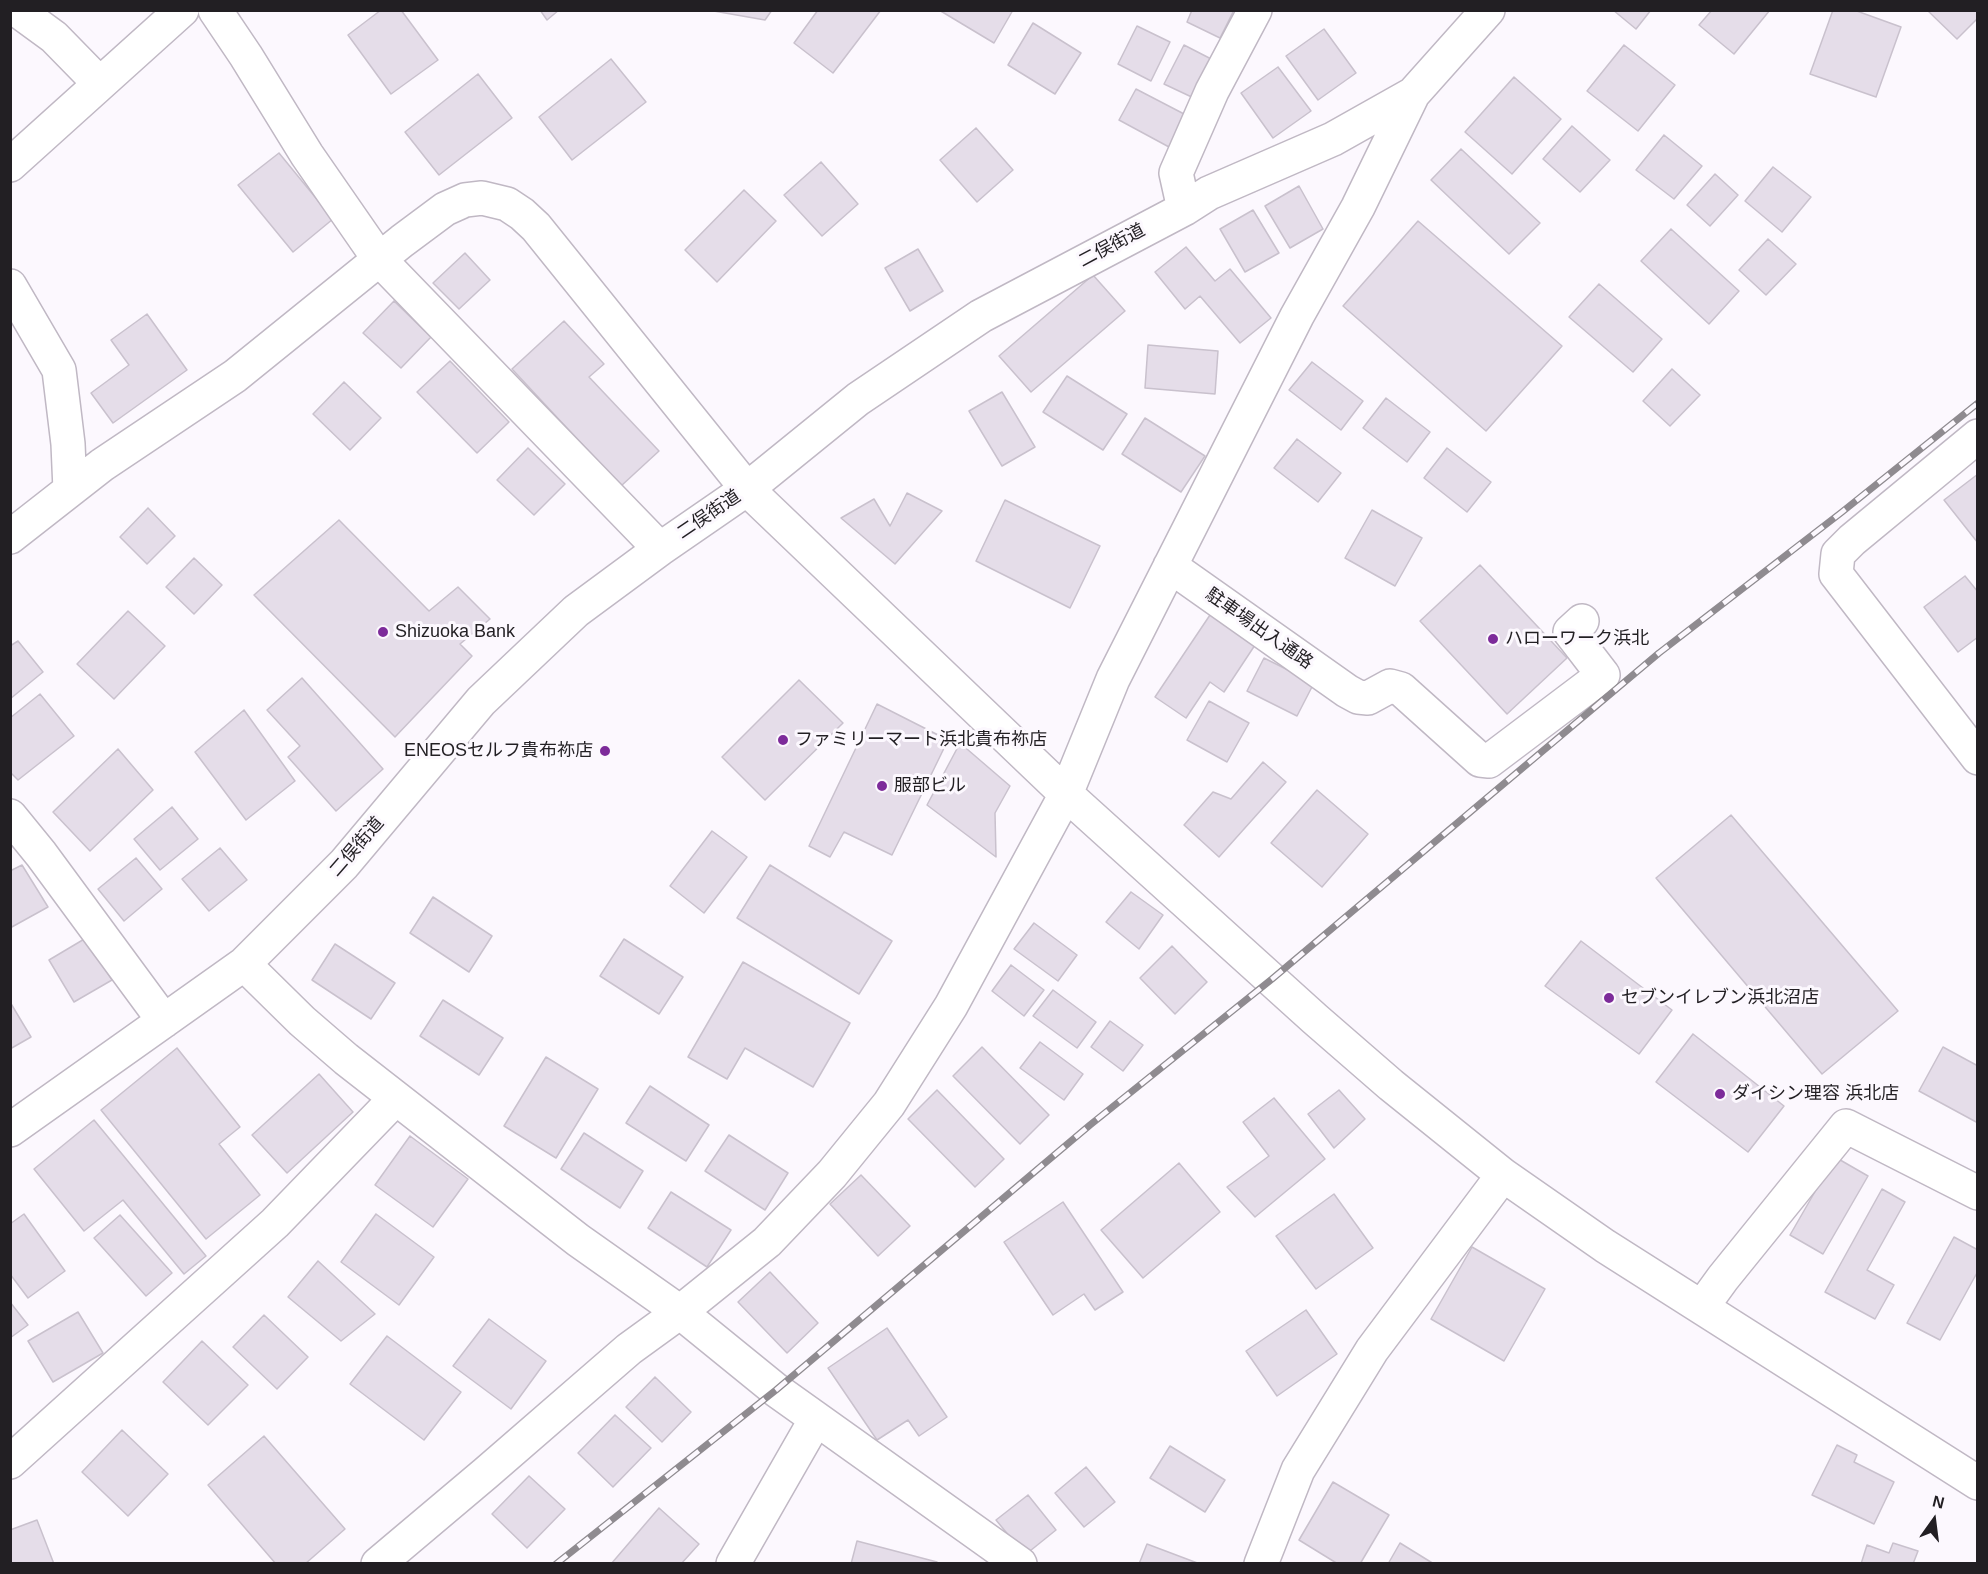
<!DOCTYPE html>
<html>
<head>
<meta charset="utf-8">
<style>
	body { margin:0 }
	#map { position:relative; width:1988px; height:1574px; overflow:hidden; background:#fcf8fe; font-family:Helvetica,sans-serif }
	canvas { display:block }
	.frame { position:absolute; inset:0; border:12px solid #221f23; pointer-events:none }
	.north { position:absolute; left:1904px; top:1490px; width:60px; height:60px; -webkit-text-stroke:4px #fcf8fe; paint-order:stroke; rotate:14deg; font-size:16px; font-weight:700; line-height:24px; text-align:center; color:#221f23 }
	.north::after { content:''; display:block; margin:auto; width:21px; height:27px; background:#221f23; clip-path:polygon(50% 0,100% 100%,50% 72%,0 100%) }
</style>
</head>
<body>
<div id="map">
<canvas width="1988" height="1574"></canvas>
<div class="frame"></div>
<div class="north">N</div>
</div>
<script>
const ctx = document.querySelector('canvas').getContext('2d');
ctx.lineJoin = 'round';
function fillPath(path, color) {
  ctx.fillStyle = color;
  ctx.fill(path, 'evenodd');
}
function shape(rows) {
  const path = new Path2D();
  for (const r of rows) {
    path.moveTo(r[0], r[1]);
    for (let i = 2; i < r.length; i += 2) path.lineTo(r[i], r[i + 1]);
  }
  return path;
}
function stroke(path, color, width, dash) {
  ctx.strokeStyle = color;
  ctx.lineWidth = width;
  ctx.lineCap = dash ? 'butt' : 'round';
  ctx.setLineDash(dash || []);
  ctx.stroke(path);
}
function label(font, color, halo, rows, align = 'center') {
  ctx.font = font + ' Helvetica,"Noto Sans JP",sans-serif';
  ctx.lineWidth = 6;
  ctx.setLineDash([]);
  ctx.textBaseline = 'middle';
  ctx.strokeStyle = halo;
  ctx.fillStyle = color;
  for (const [text, x, y, turn = 0] of rows) {
    ctx.save();
    ctx.translate(x, y);
    ctx.rotate((+turn || 0) * Math.PI / 180);
    ctx.textAlign = isNaN(turn) ? turn : align;
    if (halo) ctx.strokeText(text, 0, 0);
    ctx.fillText(text, 0, 0);
    ctx.restore();
  }
}
const building = shape([
	[381,10,401,10,438,60,391,94,348,35,381,10],
	[540,10,559,10,547,20,540,10],
	[708,10,772,10,765,20,708,10],
	[818,10,881,10,833,73,794,43,818,10],
	[939,10,1013,10,994,43,939,10],
	[1192,10,1234,10,1220,38,1187,22,1192,10],
	[1613,10,1651,10,1636,29,1613,10],
	[1712,10,1770,10,1734,54,1699,25,1712,10],
	[1833,10,1854,10,1901,27,1876,97,1810,74,1833,10],
	[1927,10,1978,10,1978,18,1957,39,1927,10],
	[1033,23,1081,53,1055,94,1008,65,1033,23],
	[1137,26,1170,42,1151,81,1118,64,1137,26],
	[1324,29,1356,73,1318,100,1286,56,1324,29],
	[1184,45,1217,62,1198,100,1164,84,1184,45],
	[1624,45,1675,85,1638,131,1587,91,1624,45],
	[611,59,646,102,572,160,539,117,611,59],
	[1278,67,1311,111,1273,138,1241,93,1278,67],
	[478,74,512,118,439,175,405,132,478,74],
	[1514,77,1561,119,1512,174,1465,132,1514,77],
	[1136,89,1186,115,1169,147,1119,120,1136,89],
	[1572,126,1610,160,1580,192,1543,159,1572,126],
	[976,128,1013,170,977,202,940,160,976,128],
	[1664,135,1702,166,1674,199,1636,170,1664,135],
	[1461,149,1540,223,1509,254,1431,180,1461,149],
	[279,153,333,219,293,252,238,185,279,153],
	[821,162,858,204,822,236,784,195,821,162],
	[1773,167,1811,197,1782,232,1745,201,1773,167],
	[1715,174,1738,195,1710,226,1687,205,1715,174],
	[1299,186,1323,229,1290,248,1265,206,1299,186],
	[744,190,776,221,717,282,685,250,744,190],
	[1253,210,1279,253,1245,272,1220,229,1253,210],
	[1418,221,1562,346,1486,431,1343,306,1418,221],
	[1671,229,1739,291,1709,324,1641,261,1671,229],
	[1768,239,1796,264,1766,295,1739,270,1768,239],
	[1186,247,1215,281,1230,269,1271,318,1240,343,1200,296,1185,309,1155,272,1186,247],
	[918,249,943,291,910,311,885,268,918,249],
	[465,253,490,280,459,309,433,283,465,253],
	[1093,275,1125,311,1031,392,999,356,1093,275],
	[1599,284,1662,339,1633,372,1569,317,1599,284],
	[394,301,431,337,401,368,363,333,394,301],
	[147,314,187,370,113,423,91,393,129,365,111,340,147,314],
	[564,321,604,364,589,377,659,451,621,486,512,369,564,321],
	[1148,345,1218,351,1215,394,1145,388,1148,345],
	[450,361,509,422,477,453,417,392,450,361],
	[1312,362,1363,401,1341,430,1289,390,1312,362],
	[1672,369,1700,395,1670,426,1643,401,1672,369],
	[1067,376,1127,414,1103,450,1043,412,1067,376],
	[344,382,381,418,350,450,313,414,344,382],
	[1002,392,1035,447,1002,466,969,411,1002,392],
	[1386,398,1430,432,1407,462,1363,428,1386,398],
	[1145,418,1205,456,1181,492,1122,454,1145,418],
	[1297,439,1341,473,1318,502,1274,468,1297,439],
	[528,448,565,484,534,515,497,480,528,448],
	[1447,448,1491,482,1467,512,1424,478,1447,448],
	[1978,474,1978,543,1944,500,1978,474],
	[907,493,942,511,895,564,841,518,874,499,890,526,907,493],
	[1005,500,1100,546,1070,608,976,561,1005,500],
	[148,508,175,536,147,564,120,537,148,508],
	[1372,510,1422,538,1395,586,1345,558,1372,510],
	[339,520,429,611,458,587,490,619,460,644,472,656,395,737,254,595,339,520],
	[194,558,222,585,194,614,166,587,194,558],
	[1480,565,1567,658,1507,714,1420,621,1480,565],
	[1965,576,1978,592,1978,637,1958,652,1924,607,1965,576],
	[128,611,165,646,114,699,77,664,128,611],
	[1212,612,1257,642,1224,692,1210,682,1186,718,1155,697,1212,612],
	[18,641,43,672,10,699,10,646,18,641],
	[1264,658,1314,683,1297,716,1247,691,1264,658],
	[302,678,383,769,336,811,288,757,300,746,267,710,302,678],
	[799,680,843,723,765,800,722,757,799,680],
	[40,694,74,736,18,780,10,772,10,718,40,694],
	[1209,701,1249,723,1227,762,1187,740,1209,701],
	[877,704,948,740,892,855,844,832,830,857,809,846,877,704],
	[244,710,295,781,246,820,195,752,244,710],
	[960,743,1010,786,995,813,996,857,927,805,960,743],
	[118,749,153,790,90,851,53,812,118,749],
	[1263,762,1286,782,1219,857,1184,825,1213,792,1231,799,1263,762],
	[1317,790,1368,834,1322,887,1271,843,1317,790],
	[172,807,198,839,160,870,134,839,172,807],
	[1731,815,1898,1011,1822,1074,1656,878,1731,815],
	[712,831,747,857,704,913,670,886,712,831],
	[220,848,247,880,209,911,182,879,220,848],
	[136,858,162,889,124,921,98,889,136,858],
	[22,865,48,907,10,928,10,871,22,865],
	[770,865,892,941,859,994,737,918,770,865],
	[1131,892,1163,915,1139,949,1106,922,1131,892],
	[433,897,492,936,469,972,410,933,433,897],
	[1034,923,1077,955,1058,981,1014,949,1034,923],
	[86,938,112,980,74,1002,49,960,86,938],
	[624,939,683,977,659,1014,600,976,624,939],
	[1581,941,1672,1010,1639,1054,1545,986,1581,941],
	[335,944,395,983,371,1019,312,980,335,944],
	[1172,946,1207,982,1175,1014,1140,978,1172,946],
	[743,962,850,1023,813,1087,745,1048,727,1079,688,1057,743,962],
	[1011,965,1044,990,1024,1016,992,991,1011,965],
	[1053,990,1096,1022,1077,1048,1033,1016,1053,990],
	[443,1000,503,1038,479,1075,420,1036,443,1000],
	[10,1002,31,1037,10,1049,10,1002],
	[1110,1021,1143,1045,1123,1071,1091,1047,1110,1021],
	[1693,1034,1784,1106,1748,1152,1656,1082,1693,1034],
	[1040,1042,1083,1074,1064,1100,1020,1068,1040,1042],
	[982,1047,1049,1115,1020,1144,953,1076,982,1047],
	[1943,1047,1978,1066,1978,1123,1919,1091,1943,1047],
	[177,1048,240,1127,219,1144,260,1195,206,1239,101,1110,177,1048],
	[546,1057,598,1089,556,1158,504,1126,546,1057],
	[319,1074,353,1112,287,1173,252,1135,319,1074],
	[650,1086,709,1125,686,1161,626,1123,650,1086],
	[937,1090,1004,1159,975,1187,908,1119,937,1090],
	[1339,1090,1365,1119,1334,1148,1308,1114,1339,1090],
	[1274,1098,1325,1159,1255,1217,1227,1187,1269,1156,1243,1122,1274,1098],
	[94,1120,206,1256,184,1274,123,1200,84,1231,34,1169,94,1120],
	[584,1133,643,1171,620,1208,561,1169,584,1133],
	[729,1135,788,1173,765,1210,705,1171,729,1135],
	[410,1136,468,1179,433,1227,375,1185,410,1136],
	[1835,1157,1868,1176,1823,1254,1790,1235,1835,1157],
	[1179,1163,1220,1212,1143,1278,1101,1230,1179,1163],
	[861,1175,910,1226,878,1256,830,1204,861,1175],
	[1882,1189,1905,1202,1867,1270,1894,1285,1875,1319,1825,1292,1882,1189],
	[671,1192,731,1230,707,1267,648,1228,671,1192],
	[1334,1194,1373,1248,1316,1289,1276,1236,1334,1194],
	[1063,1202,1123,1292,1095,1310,1084,1294,1053,1315,1004,1242,1063,1202],
	[24,1214,65,1271,28,1298,10,1274,10,1224,24,1214],
	[376,1214,434,1257,399,1305,341,1262,376,1214],
	[120,1215,172,1273,146,1296,94,1238,120,1215],
	[1954,1237,1978,1250,1978,1271,1940,1340,1907,1323,1954,1237],
	[1472,1247,1545,1289,1504,1361,1431,1319,1472,1247],
	[318,1261,375,1314,341,1341,288,1297,318,1261],
	[770,1272,818,1323,787,1353,738,1302,770,1272],
	[10,1302,28,1325,10,1338,10,1302],
	[1306,1310,1337,1354,1277,1396,1246,1351,1306,1310],
	[78,1312,103,1353,53,1382,28,1341,78,1312],
	[264,1315,308,1357,277,1389,233,1347,264,1315],
	[489,1319,546,1361,511,1409,453,1366,489,1319],
	[887,1328,947,1417,919,1436,908,1420,877,1440,828,1368,887,1328],
	[387,1336,461,1392,424,1440,350,1384,387,1336],
	[202,1341,248,1385,208,1425,163,1382,202,1341],
	[655,1377,691,1412,662,1442,626,1407,655,1377],
	[615,1415,651,1448,613,1487,578,1453,615,1415],
	[122,1430,168,1474,128,1516,82,1472,122,1430],
	[264,1436,345,1529,305,1564,276,1564,208,1485,264,1436],
	[1837,1445,1857,1455,1854,1462,1894,1482,1874,1524,1812,1495,1837,1445],
	[1170,1446,1225,1480,1205,1512,1150,1478,1170,1446],
	[1086,1467,1115,1502,1084,1527,1055,1493,1086,1467],
	[529,1476,565,1509,527,1548,492,1514,529,1476],
	[1333,1482,1389,1515,1360,1564,1338,1564,1299,1540,1333,1482],
	[1028,1495,1056,1530,1025,1555,996,1520,1028,1495],
	[659,1508,699,1544,681,1564,611,1564,659,1508],
	[37,1520,54,1564,10,1564,10,1530,37,1520],
	[857,1541,937,1562,937,1564,851,1564,857,1541],
	[1400,1543,1434,1564,1388,1564,1400,1543],
	[1893,1543,1918,1551,1913,1564,1861,1564,1867,1545,1889,1553,1893,1543],
	[1147,1544,1200,1564,1139,1564,1147,1544]
]);
fillPath(building, '#e5dde9');
stroke(building, '#c9c1cd', 1.5);
const minor = shape([
	[17,10,54,37,100,84],
	[215,10,246,56,307,155,379,259,660,549],
	[10,165,182,10],
	[1184,209,1176,173,1212,91,1255,10],
	[10,286,59,370,68,444,70,490],
	[1978,436,1852,540,1838,554,1836,574,1978,758],
	[10,537,102,465,235,376,402,241,445,209,465,200,482,198,507,204,522,214,536,227,747,489,1066,794,1315,1019,1391,1085,1503,1175,1605,1246,1978,1483],
	[1170,566,1347,691,1358,697,1368,698,1390,686,1401,689,1480,760,1489,761,1603,675,1570,632,1582,621],
	[10,816,41,854,164,1021],
	[244,964,302,1021,346,1059,578,1240,680,1312,776,1390,1020,1564],
	[10,1130,244,964,344,864,481,701,576,611,660,549,747,489,858,399,981,316,1184,209,1209,193,1333,139,1413,94,1488,10],
	[1702,1307,1723,1278,1846,1126,1978,1193],
	[10,1462,275,1223,396,1098],
	[378,1564,486,1473,629,1349,680,1312,767,1242,832,1174,889,1104,951,1006,1066,794,1113,679,1297,316,1358,207,1413,94],
	[733,1564,816,1419],
	[1261,1564,1298,1470,1372,1350,1503,1175]
]);
stroke(minor, '#c0b8c4', 36);
stroke(minor, '#fff', 33);
const rail = shape([
	[556,1564,776,1390,1090,1125,1272,979,1659,653,1842,512,1978,403]
]);
stroke(rail, '#8f8b90', 7);
stroke(rail, '#fcf8fe', 4.5, [14]);
for (const [x, y, r, color] of [
	[383,632,6,"#7d2b9a"],
	[1493,639,6,"#7d2b9a"],
	[783,740,6,"#7d2b9a"],
	[605,751,6,"#7d2b9a"],
	[882,786,6,"#7d2b9a"],
	[1609,998,6,"#7d2b9a"],
	[1720,1094,6,"#7d2b9a"]
]) {
  const dot = new Path2D();
  dot.arc(x, y, r, 0, 2 * Math.PI);
  ctx.fillStyle = color;
  ctx.fill(dot);
  stroke(dot, '#fcf8fe', 2);
}
label('18px', '#221f23', '#fcf8fe', [
	["二俣街道",1112,246,-28],
	["二俣街道",709,515,-34],
	["駐車場出入通路",1259,629,35],
	["二俣街道",357,847,-49]
]);
label('18px', '#221f23', '#fcf8fe', [
	["Shizuoka Bank",395,632],
	["ハローワーク浜北",1505,639],
	["ファミリーマート浜北貴布祢店",795,740],
	["ENEOSセルフ貴布祢店",593,751,"right"],
	["服部ビル",894,786],
	["セブンイレブン浜北沼店",1621,998],
	["ダイシン理容 浜北店",1732,1094]
], 'left');
</script>
</body>
</html>
